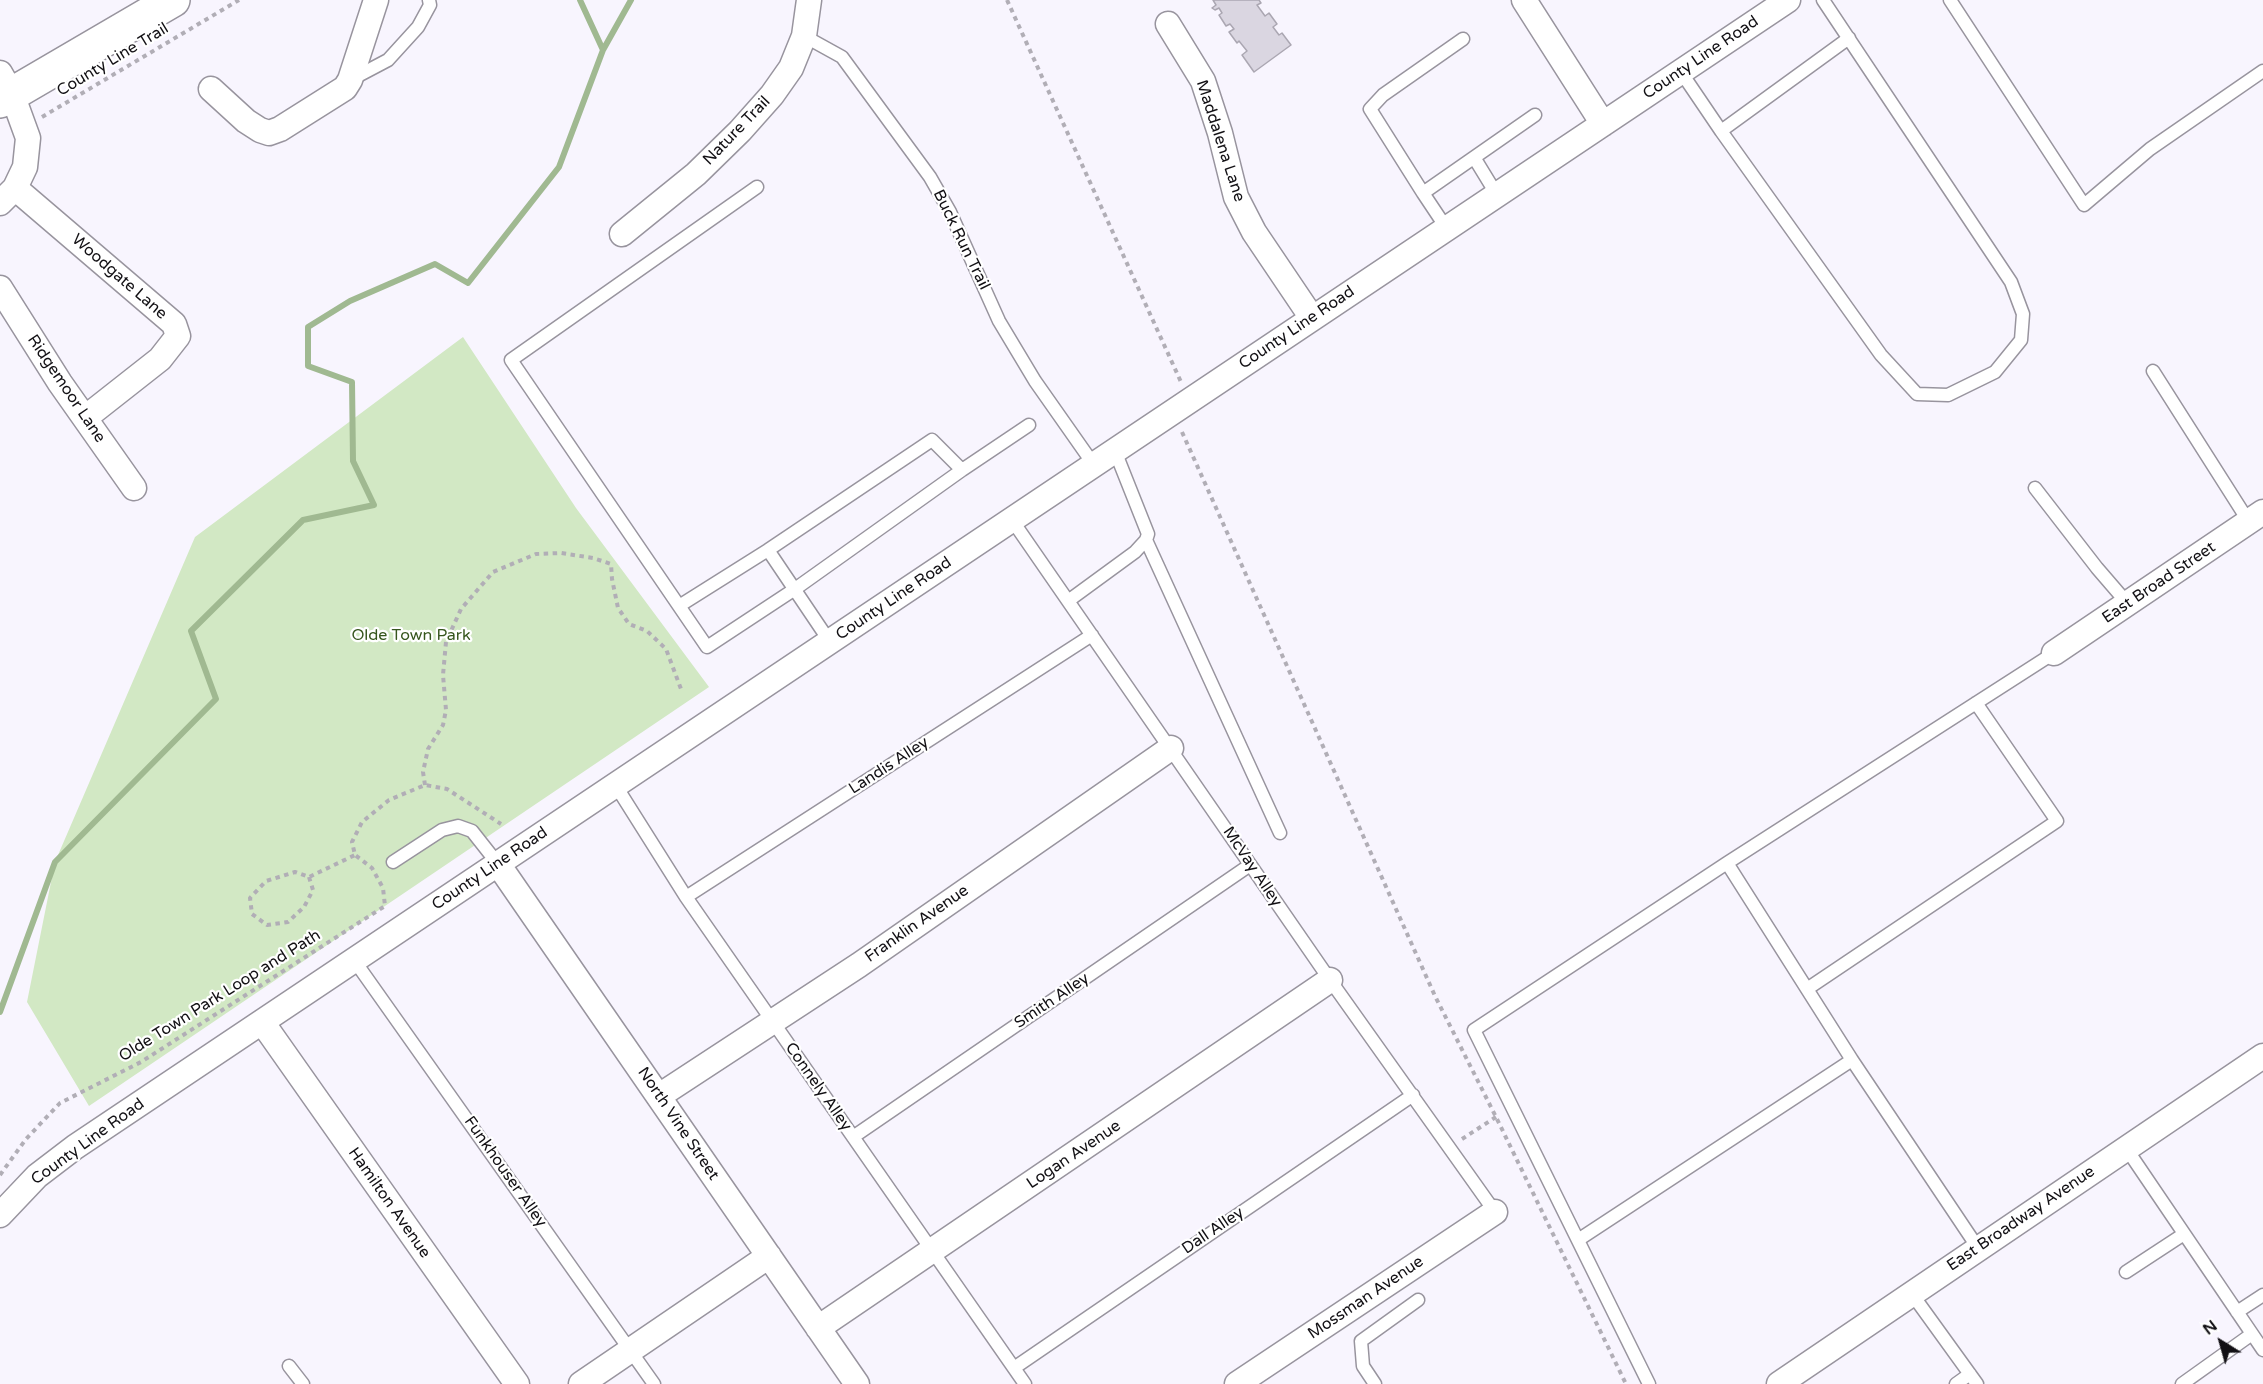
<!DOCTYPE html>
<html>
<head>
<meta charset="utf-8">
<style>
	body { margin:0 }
	#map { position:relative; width:2263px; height:1384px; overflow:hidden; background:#f8f5fe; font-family:"Varela Round",sans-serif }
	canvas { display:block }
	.north { position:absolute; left:2191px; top:1312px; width:60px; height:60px; -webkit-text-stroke:4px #fff; paint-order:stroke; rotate:323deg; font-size:16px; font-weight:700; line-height:24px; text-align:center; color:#121014 }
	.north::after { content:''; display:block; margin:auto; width:21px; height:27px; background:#121014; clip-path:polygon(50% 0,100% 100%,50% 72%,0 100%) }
</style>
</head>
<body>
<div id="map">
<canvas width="2263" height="1384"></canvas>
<div class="north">N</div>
</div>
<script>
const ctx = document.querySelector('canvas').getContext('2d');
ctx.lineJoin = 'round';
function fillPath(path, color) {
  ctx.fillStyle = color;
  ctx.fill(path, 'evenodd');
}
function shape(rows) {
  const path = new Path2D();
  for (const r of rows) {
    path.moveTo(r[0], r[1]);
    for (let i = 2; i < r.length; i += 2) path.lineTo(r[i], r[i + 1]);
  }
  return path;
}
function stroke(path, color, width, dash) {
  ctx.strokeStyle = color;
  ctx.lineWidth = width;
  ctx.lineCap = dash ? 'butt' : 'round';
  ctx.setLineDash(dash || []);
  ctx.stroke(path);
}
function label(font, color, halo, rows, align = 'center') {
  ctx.font = font + ' "Varela Round",sans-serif';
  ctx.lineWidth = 4.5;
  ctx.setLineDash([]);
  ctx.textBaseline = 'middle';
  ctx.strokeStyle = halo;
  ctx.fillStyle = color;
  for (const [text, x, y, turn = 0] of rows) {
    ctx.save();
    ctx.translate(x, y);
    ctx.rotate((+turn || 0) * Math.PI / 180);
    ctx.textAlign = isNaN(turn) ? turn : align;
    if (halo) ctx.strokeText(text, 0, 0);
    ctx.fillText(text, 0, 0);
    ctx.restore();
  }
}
fillPath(shape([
	[463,337,576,508,709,687,89,1106,27,1002,55,862,195,537]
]), '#d2e8c4');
stroke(shape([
	[603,50,631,0],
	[0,1012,55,862,216,699,191,631,303,520,374,505,353,461,352,382,308,366,308,327,350,301,435,264,468,283,559,167,603,50,580,0]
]), '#a0b991', 6);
const building = shape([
	[1213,0,1259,0,1261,3,1257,5,1265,16,1269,13,1277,24,1273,27,1279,35,1282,33,1291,45,1254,72,1242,55,1247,51,1239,41,1237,43,1229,32,1234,29,1230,24,1226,26,1219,15,1222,13,1219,8,1215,10,1212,8,1216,5,1213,0]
]);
fillPath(building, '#dad6e1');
stroke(building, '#aba7b2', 1.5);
const service = shape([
	[1950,0,2084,205,2150,149,2263,71],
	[804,36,842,57,930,177,950,212,999,321,1035,381,1094,465],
	[1681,72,1721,131,1881,355,1917,394,1948,395,1995,372,2021,340,2023,314,2011,282,1823,0],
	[352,79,388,60,418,27,430,5,429,0],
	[1721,131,1849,38],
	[1475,159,1497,195],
	[757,187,511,360,707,647,795,589,962,470],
	[1423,193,1370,109,1383,95,1463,39],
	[1447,229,1423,193,1535,115],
	[2153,371,2249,522],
	[2035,488,2097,568,2128,604],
	[1012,520,1330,980,1495,1212],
	[1146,540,1280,833],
	[768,550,830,642],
	[1068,601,1135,552,1146,540,1148,534,1115,451],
	[679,606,768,550,932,440,962,470,1029,425],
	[616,786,686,897,1025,1384],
	[393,862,442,830,458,826,472,831,498,864],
	[1727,863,1852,1060,1978,1248],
	[686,897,1092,635],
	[354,960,654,1384],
	[1807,989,2057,821,1976,703],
	[853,1137,1250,865],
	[2126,1148,2263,1350],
	[1578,1240,1852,1060],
	[2126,1272,2184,1234],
	[1912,1294,1977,1384],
	[2237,1312,2263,1295],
	[289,1366,303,1384],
	[1014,1368,1413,1095],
	[1375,1384,1363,1366,1361,1341,1418,1300],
	[1649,1384,1474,1030,1727,863,2054,653],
	[1956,1384,1970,1374],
	[2182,1384,2252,1334]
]);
const minor = shape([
	[1524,0,1603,124],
	[1168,24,1203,81,1220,133,1236,197,1254,232,1312,318],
	[0,73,12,94,28,138,25,167,15,188,0,203],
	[211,89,246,121,260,130,269,133,280,129,345,88,350,80,376,0],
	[15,188,174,324,178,336,160,359,85,418],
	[622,234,696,174,740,131,772,95,791,68,804,36,809,0],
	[0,288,60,383,134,488],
	[2054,653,2263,512],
	[498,864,857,1384],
	[262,1022,517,1384],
	[659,1096,859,965,1171,748],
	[0,1215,37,1176,75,1147,1788,0],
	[818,1328,1330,980],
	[581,1384,769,1256],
	[1237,1384,1495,1212],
	[1779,1384,2263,1056]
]);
const secondary = shape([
	[0,101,173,0]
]);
stroke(service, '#98949e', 15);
stroke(minor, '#98949e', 27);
stroke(secondary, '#98949e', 36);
stroke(shape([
	[1007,0,1181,382],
	[42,117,239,0],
	[1182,432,1435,996,1496,1117,1626,1384],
	[425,785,423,772,428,749,443,725,446,710,443,675,446,642,461,609,493,572,536,554,561,553,593,558,611,564,612,579,618,608,629,624,647,631,666,649,681,689],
	[309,877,313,890,304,907,288,922,267,925,252,914,250,898,266,881,295,872,309,877,355,855],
	[1462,1139,1496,1117],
	[0,1175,26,1139,60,1103,141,1062,385,906,383,888,372,868,355,855,352,842,362,822,389,800,425,785,447,789,501,824]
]), '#b1aeb6', 4, [4.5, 4.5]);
stroke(service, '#fff', 12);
stroke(minor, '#fff', 24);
stroke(secondary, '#fff', 33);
label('16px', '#121014', '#fff', [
	["County Line Road",1701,58,-34],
	["County Line Trail",113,60,-31],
	["Nature Trail",737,131,-46],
	["Maddalena Lane",1220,141,72],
	["Buck Run Trail",961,240,64],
	["Woodgate Lane",119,277,41],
	["County Line Road",1297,328,-34],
	["Ridgemoor Lane",66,389,56],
	["East Broad Street",2159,583,-34],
	["County Line Road",894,599,-34],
	["Landis Alley",889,766,-33],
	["McVay Alley",1252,867,56],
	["County Line Road",490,869,-34],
	["Franklin Avenue",917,924,-35],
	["Olde Town Park Loop and Path",220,996,-32],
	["Smith Alley",1052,1001,-34],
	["Connely Alley",818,1087,55],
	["North Vine Street",678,1124,56],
	["County Line Road",88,1142,-36],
	["Logan Avenue",1074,1155,-34],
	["Funkhouser Alley",505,1172,55],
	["Hamilton Avenue",389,1203,55],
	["East Broadway Avenue",2021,1219,-34],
	["Dall Alley",1213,1231,-34],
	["Mossman Avenue",1366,1298,-34]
]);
label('16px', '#36561d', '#fff', [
	["Olde Town Park",411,636]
]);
</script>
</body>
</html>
